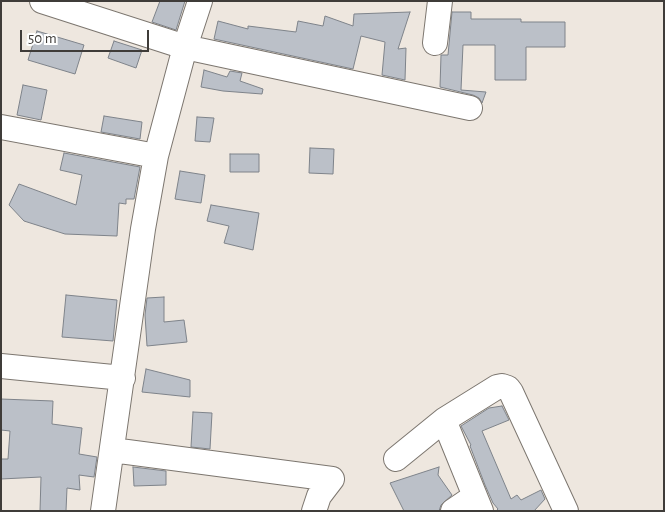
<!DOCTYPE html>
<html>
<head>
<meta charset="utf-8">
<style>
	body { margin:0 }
	#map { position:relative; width:665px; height:512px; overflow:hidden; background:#eee7df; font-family:"Alegreya Sans",sans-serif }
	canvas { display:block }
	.frame { position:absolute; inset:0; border:2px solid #3f3c39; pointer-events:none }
	.scale { position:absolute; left:20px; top:30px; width:129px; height:22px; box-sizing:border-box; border:2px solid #3f3c39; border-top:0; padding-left:6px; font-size:15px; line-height:18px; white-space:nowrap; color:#3f3c39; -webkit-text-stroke:4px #fff; paint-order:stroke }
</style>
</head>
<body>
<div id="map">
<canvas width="665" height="512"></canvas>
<div class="frame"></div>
<div class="scale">50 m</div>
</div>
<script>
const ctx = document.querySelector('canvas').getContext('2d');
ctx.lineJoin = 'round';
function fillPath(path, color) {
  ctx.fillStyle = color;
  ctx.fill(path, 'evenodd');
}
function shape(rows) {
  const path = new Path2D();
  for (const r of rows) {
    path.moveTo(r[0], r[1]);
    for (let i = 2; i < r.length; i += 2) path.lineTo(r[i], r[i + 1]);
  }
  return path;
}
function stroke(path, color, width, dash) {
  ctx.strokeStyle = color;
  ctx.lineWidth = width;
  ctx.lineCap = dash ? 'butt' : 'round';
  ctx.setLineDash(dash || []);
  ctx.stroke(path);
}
const building = shape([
	[160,1,185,1,176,30,152,22,160,1],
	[410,12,398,49,406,48,405,80,382,75,385,42,361,36,353,69,214,39,218,21,248,29,248,26,296,32,298,21,323,26,325,16,353,26,354,14,410,12],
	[452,12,471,12,471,19,521,19,521,22,565,22,565,47,526,47,526,80,495,80,495,45,463,45,461,90,486,92,482,103,479,98,473,95,440,87,441,55,448,55,452,12],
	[37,31,84,45,75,74,28,60,37,31],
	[114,41,142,50,136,68,108,58,114,41],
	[204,70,227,77,230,71,242,73,240,81,263,89,262,94,223,91,201,87,204,70],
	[23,85,47,90,41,120,17,115,23,85],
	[104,116,142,122,140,139,101,132,104,116],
	[197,117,214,118,210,142,195,141,197,117],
	[310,148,334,149,333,174,309,173,310,148],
	[64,153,140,167,134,199,126,199,126,204,119,203,117,236,65,234,24,221,9,205,19,184,76,205,82,175,60,170,64,153],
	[230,154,259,154,259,172,230,172,230,154],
	[180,171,205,175,201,203,175,199,180,171],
	[211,205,259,213,253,250,224,243,229,226,207,221,211,205],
	[66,295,117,300,113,341,62,337,66,295],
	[164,297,164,322,184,320,187,342,147,346,145,315,147,298,164,297],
	[146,369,190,380,190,397,142,392,146,369],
	[1,399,53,401,52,424,82,428,79,454,97,457,94,477,79,475,80,490,67,488,66,511,40,511,41,477,1,479,1,459,8,459,10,431,1,430,1,399],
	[502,406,509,420,482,431,511,499,517,495,521,500,541,490,545,499,534,511,496,511,498,509,493,503,485,485,470,446,471,445,461,426,489,408,502,406],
	[193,412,212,413,210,449,191,447,193,412],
	[133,467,166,471,166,485,134,486,133,467],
	[439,467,438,475,452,495,441,505,439,511,404,511,390,483,439,467]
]);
fillPath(building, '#bbc0c8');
stroke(building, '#7e838a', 1);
const minor = shape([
	[42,1,185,47,470,108],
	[435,43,440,1],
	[1,127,156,156],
	[1,366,123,378],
	[444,420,481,511],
	[112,450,332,479],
	[396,459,444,420,497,387,502,386,508,388,511,392,566,511],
	[103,511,143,229,156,156,185,47,200,1],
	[314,511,319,496,332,479],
	[453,511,475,496]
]);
stroke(minor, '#7c766f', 26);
stroke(minor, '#fff', 24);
</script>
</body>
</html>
